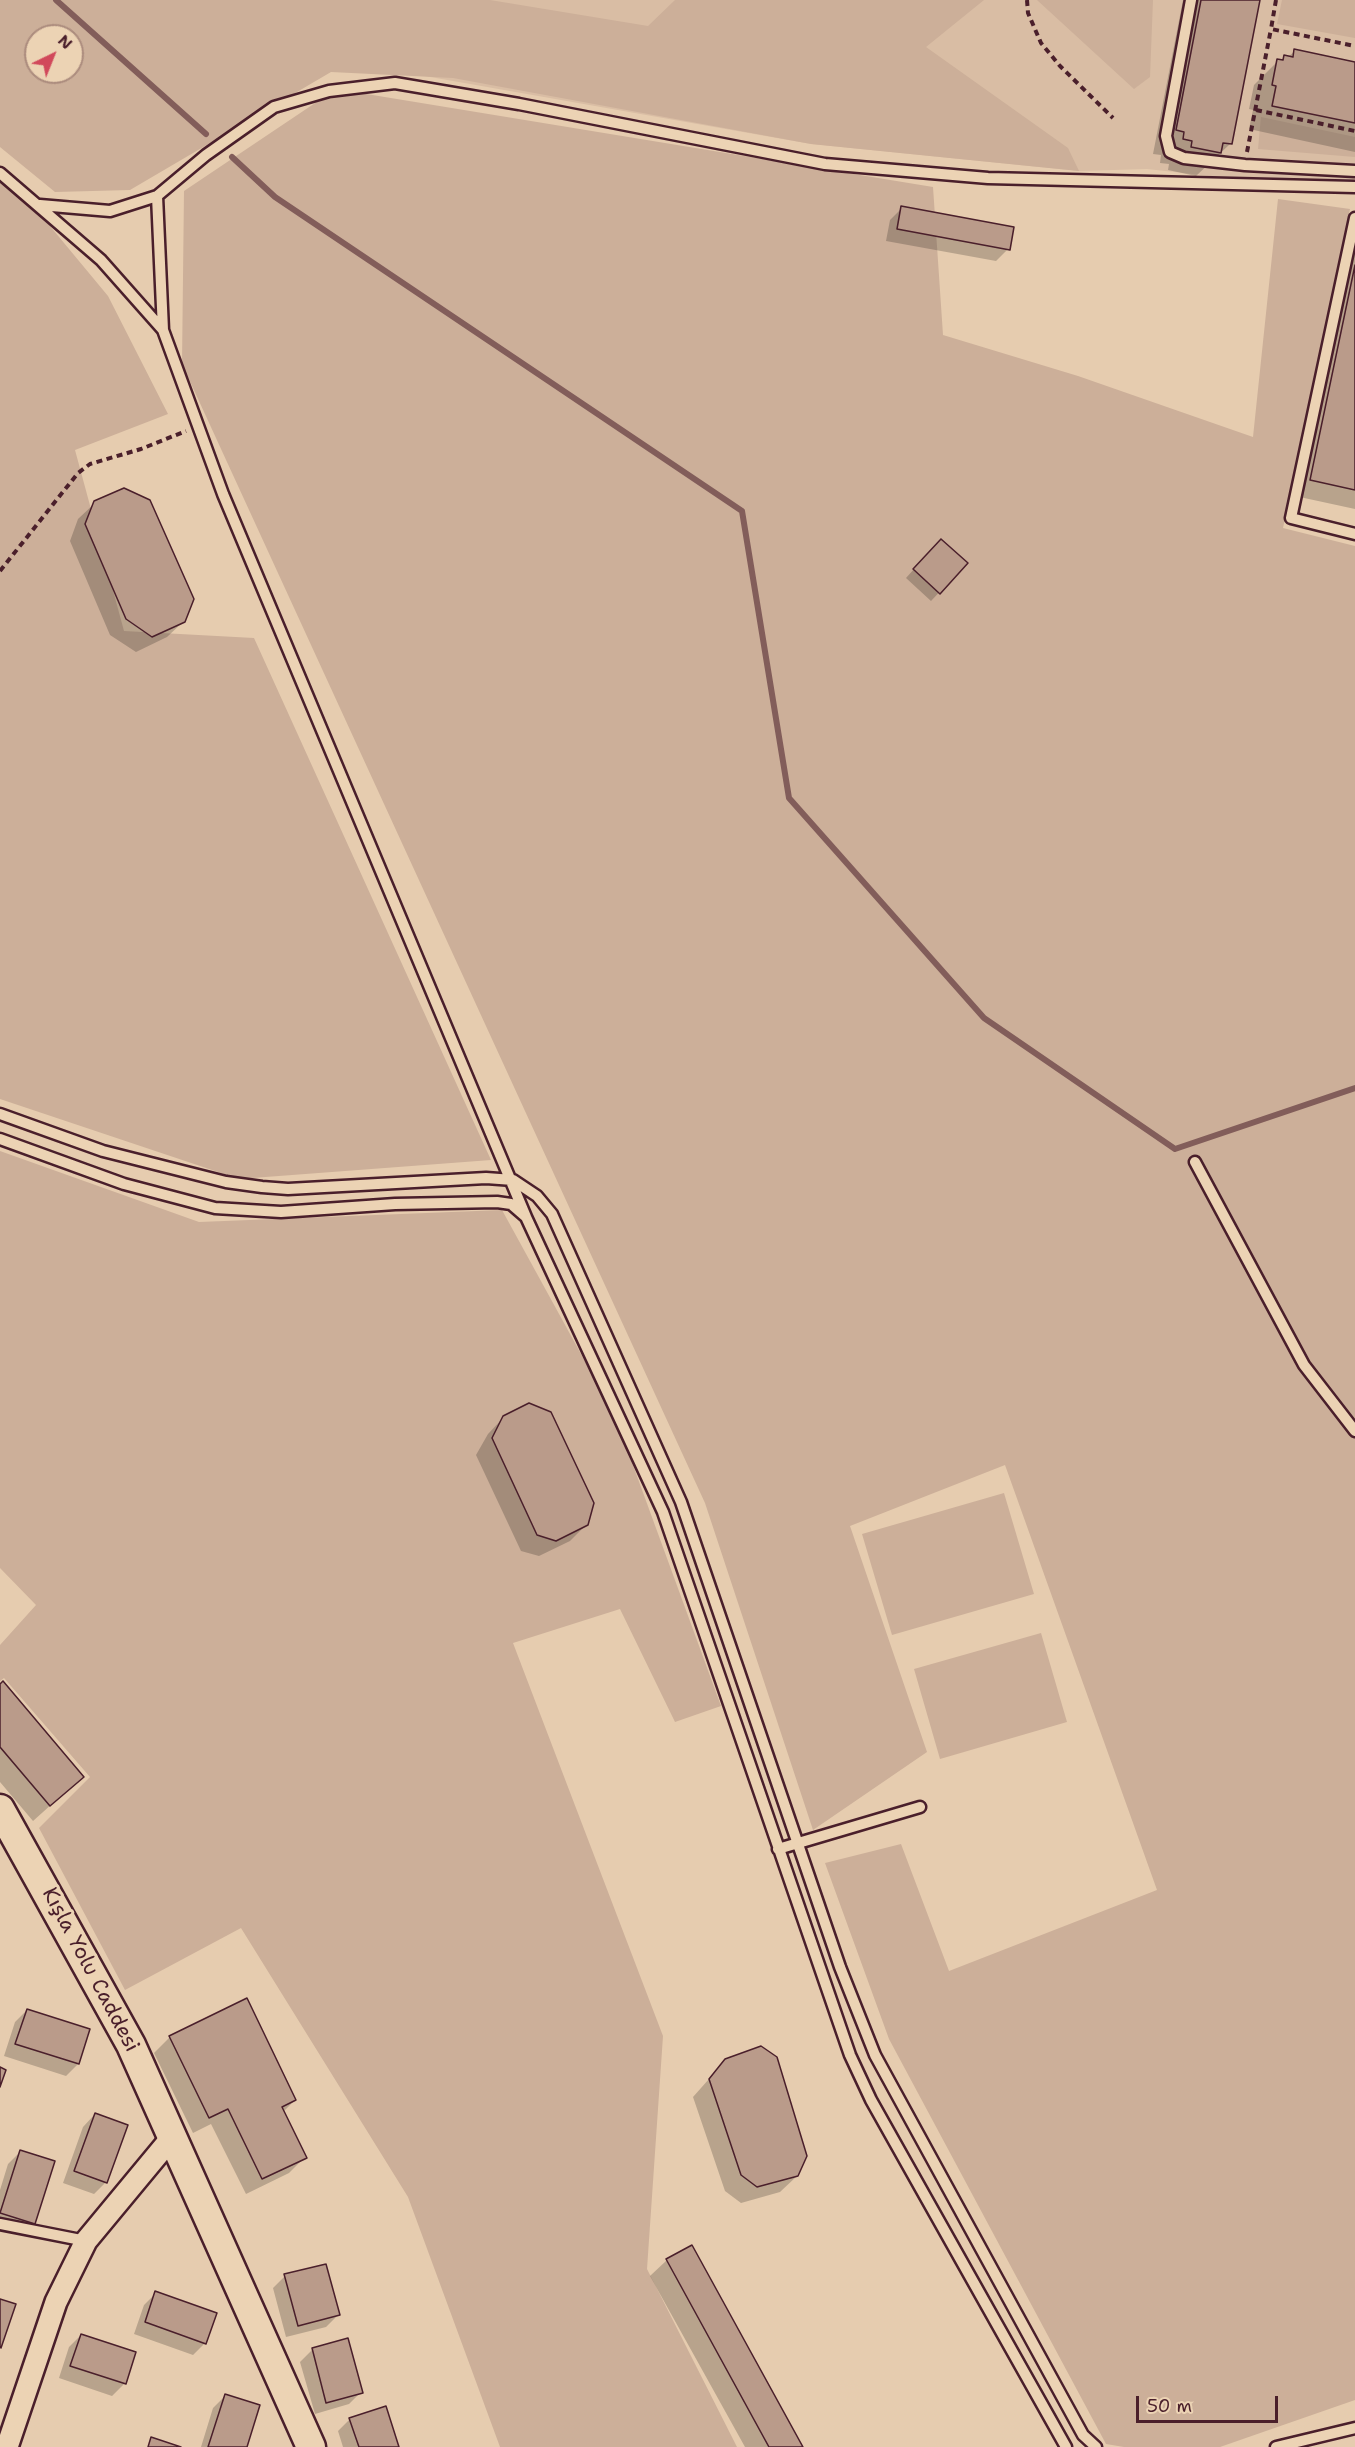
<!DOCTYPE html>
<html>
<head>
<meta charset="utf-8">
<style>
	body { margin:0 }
	#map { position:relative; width:1355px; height:2447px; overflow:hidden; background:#e6ccaf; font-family:"Shantell Sans",sans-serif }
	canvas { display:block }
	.north { position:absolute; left:24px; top:24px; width:60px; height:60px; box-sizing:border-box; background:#ecd3b4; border:2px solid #ab8b7d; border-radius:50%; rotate:43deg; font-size:16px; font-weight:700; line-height:24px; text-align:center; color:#4a1f2b }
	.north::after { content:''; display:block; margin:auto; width:21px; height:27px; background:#d1495b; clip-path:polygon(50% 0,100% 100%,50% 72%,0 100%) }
	.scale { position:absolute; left:1136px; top:2396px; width:142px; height:27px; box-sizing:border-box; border:3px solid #4a1f2b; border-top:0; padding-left:8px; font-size:18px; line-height:21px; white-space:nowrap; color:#4a1f2b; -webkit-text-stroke:4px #ecd3b4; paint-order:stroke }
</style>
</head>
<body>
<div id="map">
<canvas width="1355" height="2447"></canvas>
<div class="north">N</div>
<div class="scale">50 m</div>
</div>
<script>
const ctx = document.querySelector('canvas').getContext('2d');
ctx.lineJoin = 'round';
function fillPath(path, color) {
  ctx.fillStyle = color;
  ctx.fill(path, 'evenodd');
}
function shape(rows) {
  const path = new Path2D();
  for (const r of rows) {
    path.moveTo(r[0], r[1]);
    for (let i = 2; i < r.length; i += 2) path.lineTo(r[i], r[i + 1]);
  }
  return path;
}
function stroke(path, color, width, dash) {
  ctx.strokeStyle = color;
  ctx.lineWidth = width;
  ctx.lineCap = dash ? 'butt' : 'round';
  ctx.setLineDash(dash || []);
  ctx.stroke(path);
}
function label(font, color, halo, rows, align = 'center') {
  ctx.font = font + ' "Shantell Sans",sans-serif';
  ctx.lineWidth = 6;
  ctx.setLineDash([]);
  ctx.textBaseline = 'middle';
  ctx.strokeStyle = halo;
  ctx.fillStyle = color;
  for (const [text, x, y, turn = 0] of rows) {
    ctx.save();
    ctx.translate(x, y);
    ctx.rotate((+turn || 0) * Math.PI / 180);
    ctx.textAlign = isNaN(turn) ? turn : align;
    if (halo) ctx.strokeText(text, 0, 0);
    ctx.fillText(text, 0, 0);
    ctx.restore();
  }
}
fillPath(shape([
	[0,0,1355,0,1355,192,1147,169,1079,171,811,144,328,59,57,178],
	[36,36,72,36,72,72,36,72]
]), '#d9bda4');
fillPath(shape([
	[0,0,490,0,648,26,675,0,984,0,926,47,1068,148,1079,171,811,144,453,78,331,72,130,190,55,192,0,147],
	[36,36,72,36,72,72,36,72],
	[1037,0,1153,0,1150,77,1134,89],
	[1282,0,1355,0,1355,38,1277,24],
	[336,89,933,187,943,335,1078,376,1253,437,1278,199,1350,209,1283,528,1355,546,1355,2400,1220,2447,1124,2447,1106,2444,889,2039,825,1863,901,1844,949,1971,1157,1890,1005,1465,850,1526,927,1752,813,1830,705,1503,182,364,184,191],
	[1261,117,1355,137,1355,157,1258,149],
	[0,181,35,208,108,296,168,414,75,450,124,631,254,638,491,1160,239,1179,0,1099],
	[0,1151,199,1222,502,1210,615,1416,721,1706,675,1722,620,1609,513,1643,663,2036,647,2269,737,2447,500,2447,408,2197,241,1928,125,1990,39,1828,90,1777,4,1678,0,1681,0,1645,36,1605,0,1568],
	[1004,1493,1034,1594,892,1635,862,1534],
	[1041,1633,1067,1722,940,1759,914,1669]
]), '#ccaf99');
fillPath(shape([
	[1183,0,1258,0,1230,144,1196,176,1168,170,1169,164,1160,163,1161,155,1153,154],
	[1295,51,1355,64,1355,152,1249,129,1253,110,1249,109,1254,85,1278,61,1288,57],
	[902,208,1008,249,996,261,886,241,890,220],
	[1355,242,1355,509,1295,496],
	[95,503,184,621,167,637,136,652,110,635,70,541,78,519],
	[933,548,966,564,931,601,906,578],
	[504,1417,586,1525,570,1541,539,1556,521,1551,476,1455,488,1434],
	[0,1686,82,1777,33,1821,0,1782],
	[27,2010,78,2064,66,2076,4,2056,15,2022],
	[170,2037,295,2100,283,2112,305,2157,289,2173,246,2194,211,2124,193,2133,154,2053],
	[725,2061,797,2176,780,2192,741,2203,725,2191,693,2097],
	[95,2114,106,2182,94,2194,63,2183,83,2127],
	[20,2152,34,2223,22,2235,0,2228,0,2190,8,2164],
	[667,2260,802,2447,745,2447,650,2276],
	[285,2276,338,2315,326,2327,286,2337,273,2288],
	[156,2293,205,2343,193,2355,134,2334,144,2305],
	[81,2335,134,2353,124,2384,112,2396,59,2378,69,2347],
	[347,2340,361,2392,349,2404,315,2414,300,2362,312,2350],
	[225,2396,246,2447,201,2447,213,2408],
	[350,2419,398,2447,343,2447,338,2431]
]), '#0003');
stroke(shape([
	[56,0,206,134],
	[232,157,275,197,742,511,789,798,984,1018,1175,1149,1355,1088]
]), '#825d5a', 6);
const building = shape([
	[1201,0,1260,0,1232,144,1223,143,1221,153,1191,147,1192,141,1183,139,1184,132,1176,130,1201,0],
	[1294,49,1355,62,1355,123,1272,106,1276,86,1272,85,1277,59,1283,60,1284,55,1293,57,1294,49],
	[901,206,1014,227,1010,250,897,229,901,206],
	[1355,265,1355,490,1310,480,1355,265],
	[124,488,150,500,194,599,185,622,152,637,126,619,85,524,94,501,124,488],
	[941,539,968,563,940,594,913,569,941,539],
	[529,1403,551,1412,594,1503,588,1525,556,1541,537,1535,492,1438,503,1416,529,1403],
	[3,1681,84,1777,50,1806,0,1747,0,1684,3,1681],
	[247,1998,296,2100,282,2107,307,2158,262,2179,228,2109,209,2118,169,2036,247,1998],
	[27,2009,90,2029,79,2064,15,2044,27,2009],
	[761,2046,777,2057,807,2156,798,2176,757,2187,741,2175,709,2079,725,2059,761,2046],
	[0,2067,6,2070,0,2087,0,2067],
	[95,2113,128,2125,107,2183,74,2171,95,2113],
	[20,2150,55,2161,35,2224,0,2213,20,2150],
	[692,2245,803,2447,769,2447,666,2259,692,2245],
	[326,2264,340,2315,298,2326,284,2274,326,2264],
	[155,2291,217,2313,206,2344,145,2322,155,2291],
	[0,2299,16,2304,1,2348,0,2347,0,2299],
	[81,2334,136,2352,126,2384,70,2366,81,2334],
	[348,2338,363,2393,326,2403,312,2348,348,2338],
	[225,2394,260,2405,247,2447,208,2447,225,2394],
	[386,2406,399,2447,359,2447,349,2418,386,2406],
	[151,2437,181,2447,148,2447,151,2437]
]);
fillPath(building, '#ba9b8a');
stroke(building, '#4a1f2b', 1.5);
const lane = shape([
	[1191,0,1166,136,1170,152,1184,158,1245,165,1355,171],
	[0,173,101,260,163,330],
	[40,205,110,211,157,196],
	[1355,218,1291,518,1355,534],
	[0,1114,103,1151,226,1182,262,1187,288,1189,486,1178,513,1180,537,1196,552,1214,681,1502,840,1967,875,2055,1083,2435,1096,2447],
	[0,1139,124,1184,215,1208,281,1212,395,1204,497,1202,511,1204,526,1217,663,1512,850,2055,871,2100,1066,2447],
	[1195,1162,1304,1365,1355,1431],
	[526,1217,223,494,163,330,157,196,206,155,274,107,329,91,395,83,519,104,825,164,988,178,1355,187],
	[778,1849,920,1807],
	[0,2224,86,2241],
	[1276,2447,1355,2428]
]);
const street = shape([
	[7,2447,56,2302,86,2241,173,2136]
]);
const secondary = shape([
	[0,1809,131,2045,311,2447]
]);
stroke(lane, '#4a1f2b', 15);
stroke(street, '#4a1f2b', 26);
stroke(secondary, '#4a1f2b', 33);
stroke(shape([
	[1027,0,1028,13,1041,43,1060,66,1113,118],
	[1276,0,1271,29,1355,46],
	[1256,110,1355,131],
	[1247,152,1271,29],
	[0,571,78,473,90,464,141,449,186,431]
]), '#4a1f2b', 4, [6, 4.5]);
stroke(lane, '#ecd3b4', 10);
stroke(street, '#ecd3b4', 21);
stroke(secondary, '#ecd3b4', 28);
label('21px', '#4a1f2b', '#ecd3b4', [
	["Kışla Yolu Caddesi",90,1970,62]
]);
</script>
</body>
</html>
